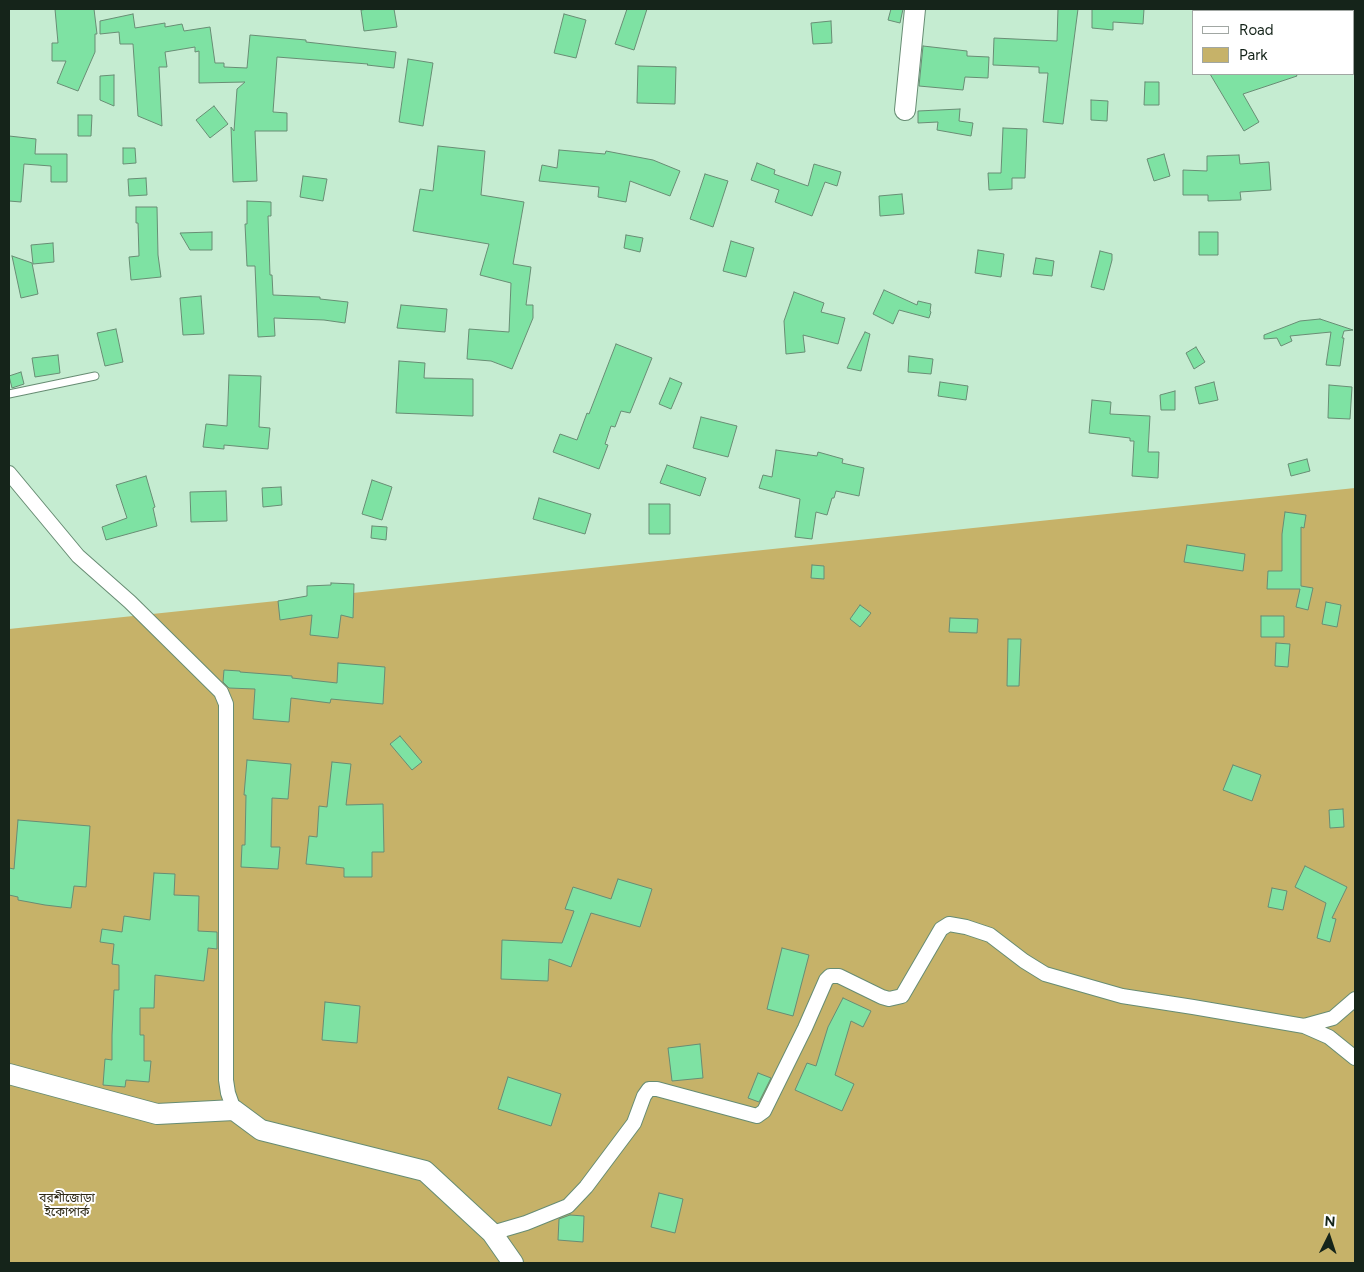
<!DOCTYPE html>
<html>
<head>
<meta charset="utf-8">
<style>
	body { margin:0 }
	#map { position:relative; width:1364px; height:1272px; overflow:hidden; background:#c5ecd1; font-family:Figtree,sans-serif }
	canvas { display:block }
	.frame { position:absolute; inset:0; border:10px solid #15241a; pointer-events:none }
	.legend { position:absolute; left:1192px; top:10px; width:162px; height:65px; box-sizing:border-box; background:#fff; border:1px solid #a1a7a3; margin:0; padding:6px 9px; list-style:none; font-size:15px; color:#15241a }
	.legend li { display:flex; align-items:center; gap:10px; height:25px }
	.legend b { width:25px; border:1px solid #a1a7a3 }
	.north { position:absolute; left:1304px; top:1212px; width:50px; height:50px; -webkit-text-stroke:4px #fff; paint-order:stroke; rotate:4deg; font-size:14px; font-weight:700; line-height:20px; text-align:center; color:#15241a }
	.north::after { content:''; display:block; margin:auto; width:18px; height:22px; background:#15241a; clip-path:polygon(50% 0,100% 100%,50% 72%,0 100%) }
</style>
</head>
<body>
<div id="map">
<canvas width="1364" height="1272"></canvas>
<div class="frame"></div>
<ul class="legend">
<li><b style="height:6px;background:#fff"></b>Road</li>
<li><b style="height:14px;background:#c6b269"></b>Park</li>
</ul>
<div class="north">N</div>
</div>
<script>
const ctx = document.querySelector('canvas').getContext('2d');
ctx.lineJoin = 'round';
function fillPath(path, color) {
  ctx.fillStyle = color;
  ctx.fill(path, 'evenodd');
}
function shape(rows) {
  const path = new Path2D();
  for (const r of rows) {
    path.moveTo(r[0], r[1]);
    for (let i = 2; i < r.length; i += 2) path.lineTo(r[i], r[i + 1]);
  }
  return path;
}
function stroke(path, color, width, dash) {
  ctx.strokeStyle = color;
  ctx.lineWidth = width;
  ctx.lineCap = dash ? 'butt' : 'round';
  ctx.setLineDash(dash || []);
  ctx.stroke(path);
}
function label(font, color, halo, rows, align = 'center') {
  ctx.font = font + ' Figtree,"Noto Sans Bengali",sans-serif';
  ctx.lineWidth = 4;
  ctx.setLineDash([]);
  ctx.textBaseline = 'middle';
  ctx.strokeStyle = halo;
  ctx.fillStyle = color;
  for (const [text, x, y, turn = 0] of rows) {
    ctx.save();
    ctx.translate(x, y);
    ctx.rotate((+turn || 0) * Math.PI / 180);
    ctx.textAlign = isNaN(turn) ? turn : align;
    if (halo) ctx.strokeText(text, 0, 0);
    ctx.fillText(text, 0, 0);
    ctx.restore();
  }
}
fillPath(shape([
	[1355,488,1355,1263,9,1263,9,629]
]), '#c6b269');
const building = shape([
	[55,9,94,9,97,34,95,34,95,52,78,91,57,83,66,61,52,61,52,43,58,43,55,9],
	[368,9,394,9,397,27,364,31,361,10,368,9],
	[627,9,647,9,634,50,615,44,627,9],
	[891,9,903,9,900,23,888,20,891,9],
	[1058,9,1078,9,1063,124,1043,122,1048,73,1039,73,1039,67,993,65,994,38,1057,41,1058,9],
	[1092,9,1144,9,1143,24,1113,22,1113,30,1092,28,1092,9],
	[133,14,135,28,165,23,165,27,182,24,184,31,210,27,215,63,224,63,224,67,247,68,250,35,306,40,306,42,396,52,394,68,367,65,368,64,277,57,273,112,287,113,287,131,255,131,257,181,233,182,231,127,234,131,237,89,245,82,199,83,199,51,195,52,195,47,165,52,167,67,159,67,162,126,138,116,133,44,120,44,119,32,100,34,100,21,133,14],
	[564,14,586,20,576,58,554,53,564,14],
	[831,21,832,43,813,44,811,23,831,21],
	[923,46,967,51,967,56,989,57,988,78,965,77,963,90,919,86,923,46],
	[408,59,433,63,423,126,399,122,408,59],
	[638,66,676,67,675,104,637,103,638,66],
	[1210,74,1296,74,1297,76,1243,94,1259,122,1244,131,1210,74],
	[114,75,114,106,100,100,100,76,114,75],
	[1145,82,1159,82,1159,105,1144,105,1145,82],
	[1091,100,1108,101,1107,121,1091,120,1091,100],
	[214,106,228,124,210,138,196,120,214,106],
	[960,109,959,121,973,123,971,136,937,130,938,122,918,123,918,111,960,109],
	[78,115,92,115,91,136,78,136,78,115],
	[1003,128,1027,129,1025,178,1012,178,1012,189,989,190,988,173,1001,173,1003,128],
	[9,136,36,139,35,154,67,154,67,182,51,182,51,166,24,164,21,202,9,201,9,136],
	[438,146,485,151,481,195,524,202,513,264,531,267,526,305,533,305,533,318,512,369,491,361,467,359,469,329,509,332,511,283,480,275,489,244,413,231,420,189,433,191,438,146],
	[123,148,135,148,136,163,123,164,123,148],
	[559,150,605,154,606,151,653,160,680,171,670,196,630,181,626,202,598,197,599,187,539,181,542,165,557,168,559,150],
	[1164,154,1170,176,1154,181,1147,159,1164,154],
	[1239,155,1240,164,1269,162,1271,190,1240,192,1241,200,1208,201,1208,195,1183,195,1183,170,1207,171,1207,156,1239,155],
	[757,163,775,170,774,174,808,186,814,164,841,172,837,186,825,182,812,216,775,202,779,190,751,180,757,163],
	[705,174,728,181,713,227,690,219,705,174],
	[303,176,327,179,323,201,300,197,303,176],
	[146,178,147,195,129,196,128,179,146,178],
	[902,194,904,214,880,216,879,196,902,194],
	[247,201,271,202,271,216,268,216,270,275,272,275,273,295,320,297,320,299,348,302,345,323,324,320,274,318,275,336,258,337,255,266,247,266,245,224,247,224,247,201],
	[136,207,157,207,158,255,161,277,131,280,129,257,139,256,138,223,136,223,136,207],
	[212,232,212,250,190,250,180,233,212,232],
	[1199,232,1218,232,1218,255,1199,255,1199,232],
	[626,235,643,238,640,252,624,248,626,235],
	[731,241,754,248,746,277,723,271,731,241],
	[53,243,54,262,33,264,31,245,53,243],
	[978,250,1004,254,1001,277,975,273,978,250],
	[1100,251,1112,254,1112,260,1104,290,1091,287,1100,251],
	[12,256,32,263,38,294,21,298,12,256],
	[1036,258,1054,261,1052,276,1033,274,1036,258],
	[884,290,917,305,918,301,931,304,930,311,931,312,929,318,899,310,893,324,873,314,884,290],
	[794,292,824,303,821,312,845,318,838,344,803,335,805,352,786,354,784,321,794,292],
	[201,296,204,334,183,335,180,298,201,296],
	[401,305,447,309,445,332,397,328,401,305],
	[1320,319,1353,330,1344,331,1342,338,1344,338,1340,366,1326,365,1331,332,1290,336,1292,341,1281,346,1277,338,1264,339,1264,335,1300,321,1320,319],
	[116,329,123,362,105,366,97,333,116,329],
	[865,332,870,334,861,371,847,368,865,332],
	[616,344,652,358,630,413,621,411,615,427,611,426,605,444,608,445,599,469,553,452,560,434,577,440,587,413,589,414,616,344],
	[1196,347,1205,362,1194,369,1186,353,1196,347],
	[58,355,60,373,35,377,32,358,58,355],
	[909,356,933,359,931,374,908,372,909,356],
	[399,361,425,363,424,378,473,379,473,416,396,413,399,361],
	[21,372,24,384,12,388,9,376,21,372],
	[229,375,261,376,259,427,270,428,268,449,224,445,224,449,203,447,206,424,227,426,229,375],
	[670,378,682,383,671,409,659,404,670,378],
	[940,382,968,386,966,400,938,396,940,382],
	[1214,382,1218,400,1199,404,1195,387,1214,382],
	[1329,385,1352,387,1350,419,1328,418,1329,385],
	[1175,391,1175,410,1161,410,1160,395,1175,391],
	[1092,400,1111,402,1110,414,1150,416,1148,452,1159,452,1158,478,1132,476,1134,441,1130,441,1130,438,1089,433,1092,400],
	[701,417,737,426,728,457,693,448,701,417],
	[776,450,817,456,818,452,843,459,842,463,864,468,859,496,836,491,834,498,832,498,827,515,816,512,812,539,795,537,800,499,759,488,763,475,772,477,776,450],
	[1307,459,1310,471,1291,476,1288,464,1307,459],
	[667,465,706,478,700,496,660,483,667,465],
	[146,476,155,507,153,508,157,526,106,540,102,527,127,518,116,485,146,476],
	[372,480,392,487,382,520,362,514,372,480],
	[281,487,282,505,263,507,262,488,281,487],
	[226,491,227,521,191,522,190,492,226,491],
	[539,498,591,514,585,534,533,519,539,498],
	[649,504,670,504,670,534,649,534,649,504],
	[1285,512,1306,515,1304,528,1301,527,1301,586,1313,588,1308,610,1296,607,1300,589,1267,589,1268,571,1282,571,1282,534,1285,512],
	[372,526,387,527,386,540,371,538,372,526],
	[1187,545,1245,554,1243,571,1184,562,1187,545],
	[812,565,824,566,824,579,811,578,812,565],
	[331,583,354,584,353,618,341,615,338,638,310,635,312,615,280,620,278,601,307,596,307,586,331,585,331,583],
	[1326,602,1341,605,1337,627,1322,624,1326,602],
	[860,605,871,613,860,627,850,619,860,605],
	[1261,616,1284,616,1284,637,1261,637,1261,616],
	[950,618,978,619,977,633,949,632,950,618],
	[1008,639,1021,639,1019,686,1007,686,1008,639],
	[1276,643,1290,644,1288,667,1275,666,1276,643],
	[338,663,385,667,383,704,331,699,330,703,291,698,289,722,253,719,255,689,229,688,223,682,224,670,240,671,240,672,292,676,292,678,337,683,338,663],
	[400,736,422,762,412,770,390,744,400,736],
	[247,760,291,764,288,799,272,798,271,847,280,847,278,869,241,867,242,845,245,845,246,795,244,795,247,760],
	[332,762,351,764,346,805,383,804,384,852,372,852,372,877,344,877,344,868,306,864,309,836,317,837,319,806,327,807,332,762],
	[1233,765,1261,775,1252,801,1223,790,1233,765],
	[1343,809,1344,827,1330,828,1329,810,1343,809],
	[18,820,90,826,86,887,74,886,71,908,45,905,18,900,18,897,9,895,9,868,14,869,18,820],
	[1305,866,1347,887,1332,918,1336,919,1330,942,1317,938,1326,903,1295,887,1305,866],
	[154,873,175,874,174,895,199,896,198,931,217,932,217,949,208,948,204,981,155,975,154,1008,140,1008,140,1035,144,1035,144,1061,151,1061,149,1082,126,1080,125,1087,103,1085,105,1059,112,1060,112,1035,114,990,119,990,119,965,112,964,114,944,100,942,102,929,122,932,124,916,150,920,154,873],
	[618,879,652,889,640,927,591,913,571,967,549,959,548,981,501,979,502,940,562,943,574,911,565,909,573,887,611,899,618,879],
	[1272,888,1287,891,1283,910,1268,907,1272,888],
	[782,948,809,955,793,1016,767,1009,782,948],
	[843,998,871,1011,863,1027,851,1021,835,1075,854,1084,842,1111,795,1090,807,1063,816,1066,828,1027,843,998],
	[325,1002,360,1006,357,1043,322,1040,325,1002],
	[700,1044,703,1078,672,1081,668,1048,700,1044],
	[758,1073,771,1078,759,1102,748,1098,758,1073],
	[508,1077,561,1094,551,1126,498,1109,508,1077],
	[659,1193,683,1199,675,1233,651,1227,659,1193],
	[570,1215,584,1216,583,1242,558,1240,559,1219,570,1215]
]);
fillPath(building, '#7ee2a3');
stroke(building, '#688d74', 1);
const lane = shape([
	[9,394,95,376]
]);
const street = shape([
	[9,473,78,556,130,602,221,692,226,704,226,1080,228,1093,234,1110],
	[1304,1026,1333,1018,1355,999],
	[492,1233,526,1223,568,1206,586,1187,634,1123,644,1096,649,1089,657,1089,757,1116,764,1111,805,1028,826,980,830,976,839,976,882,997,889,999,902,996,941,929,949,924,966,927,990,935,1024,961,1045,974,1122,996,1193,1007,1304,1026,1329,1037,1355,1058]
]);
const secondary = shape([
	[905,110,915,9],
	[9,1074,157,1114,234,1110,261,1130,425,1171,492,1233,513,1263]
]);
stroke(lane, '#678c73', 9);
stroke(street, '#678c73', 16);
stroke(secondary, '#678c73', 22);
stroke(lane, '#fff', 7);
stroke(street, '#fff', 14);
stroke(secondary, '#fff', 20);
label('12px', '#302b18', '#fff', [
	["বরশীজোড়া",67,1198],
	["ইকোপার্ক",67,1212]
]);
</script>
</body>
</html>
